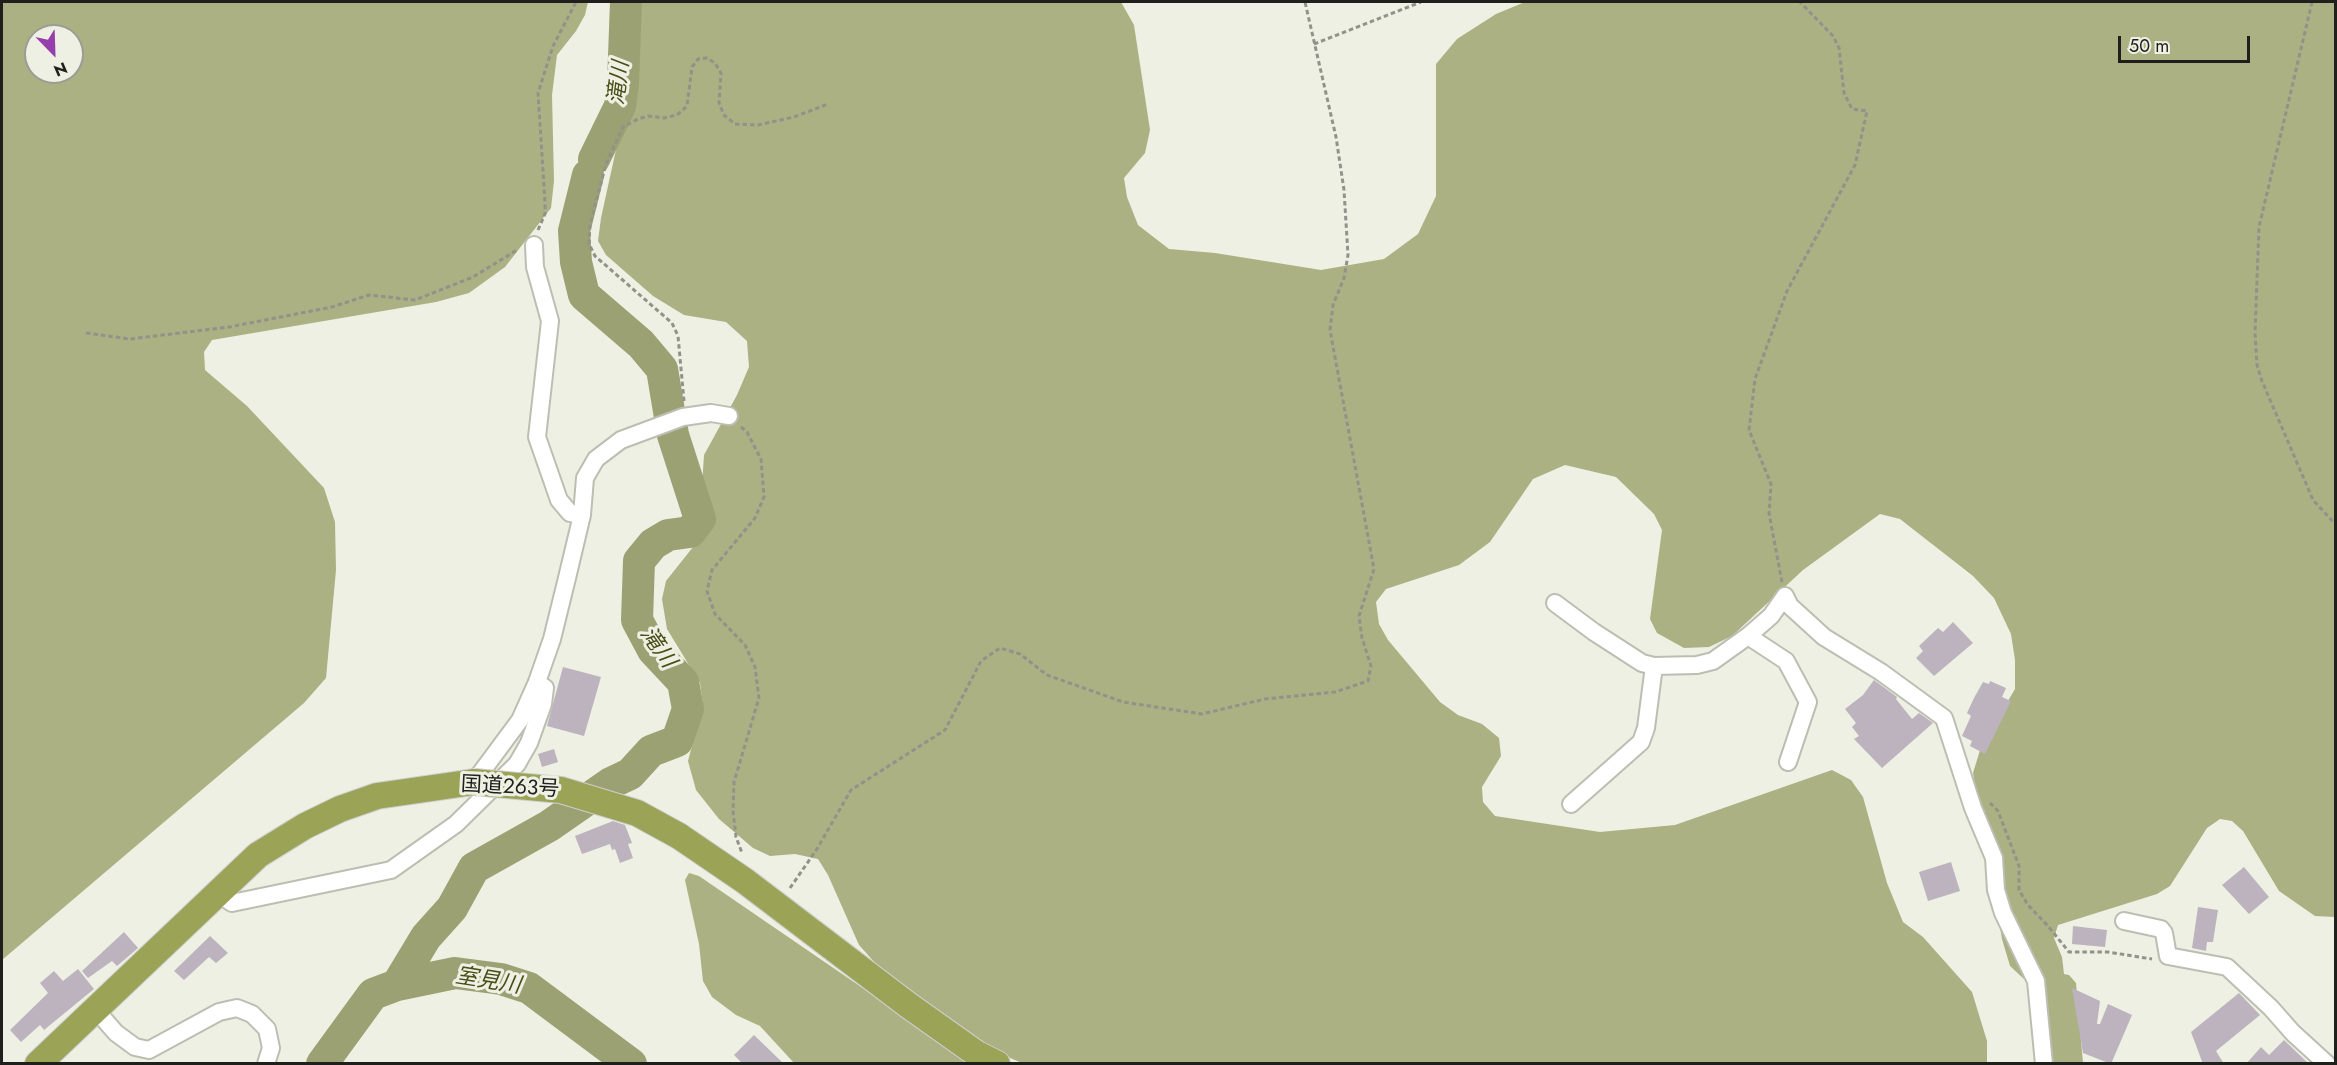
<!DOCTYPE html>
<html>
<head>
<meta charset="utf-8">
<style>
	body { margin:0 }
	#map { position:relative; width:2337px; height:1065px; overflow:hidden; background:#eef0e3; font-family:Jost,sans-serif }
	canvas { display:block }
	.frame { position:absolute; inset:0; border:3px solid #1f201b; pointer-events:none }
	.north { position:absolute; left:24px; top:24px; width:60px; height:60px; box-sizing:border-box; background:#eef0e3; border:2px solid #9b9d93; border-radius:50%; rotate:157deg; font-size:16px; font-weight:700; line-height:24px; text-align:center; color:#1f201b }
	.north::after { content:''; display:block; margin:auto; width:21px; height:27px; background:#963eab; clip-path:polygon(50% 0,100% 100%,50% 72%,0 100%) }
	.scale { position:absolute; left:2118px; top:36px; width:132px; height:27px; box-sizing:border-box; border:3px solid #1f201b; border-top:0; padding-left:8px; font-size:18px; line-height:21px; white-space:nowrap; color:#1f201b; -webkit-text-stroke:4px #eef0e3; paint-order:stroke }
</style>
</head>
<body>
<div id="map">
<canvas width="2337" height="1065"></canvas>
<div class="frame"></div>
<div class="north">N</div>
<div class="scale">50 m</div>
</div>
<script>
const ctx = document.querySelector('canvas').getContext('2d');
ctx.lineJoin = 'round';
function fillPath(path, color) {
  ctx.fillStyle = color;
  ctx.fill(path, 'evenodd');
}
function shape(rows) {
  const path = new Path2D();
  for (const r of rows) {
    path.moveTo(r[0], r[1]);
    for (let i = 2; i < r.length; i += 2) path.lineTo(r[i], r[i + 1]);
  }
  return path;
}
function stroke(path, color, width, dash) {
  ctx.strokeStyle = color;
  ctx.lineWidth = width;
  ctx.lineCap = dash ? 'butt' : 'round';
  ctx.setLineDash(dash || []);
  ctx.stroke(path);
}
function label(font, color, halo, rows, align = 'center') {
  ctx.font = font + ' Jost,"Noto Sans JP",sans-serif';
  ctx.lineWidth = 6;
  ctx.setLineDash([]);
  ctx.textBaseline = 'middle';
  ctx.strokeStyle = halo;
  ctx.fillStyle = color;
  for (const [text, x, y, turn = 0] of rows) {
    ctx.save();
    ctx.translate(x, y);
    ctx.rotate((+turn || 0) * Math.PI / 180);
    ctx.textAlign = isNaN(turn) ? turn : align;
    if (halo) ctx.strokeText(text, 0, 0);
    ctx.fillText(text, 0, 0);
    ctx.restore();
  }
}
fillPath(shape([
	[2,2,588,2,585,15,576,31,557,55,552,95,554,181,551,208,505,267,469,293,436,302,212,340,204,352,205,370,247,406,324,488,335,522,336,570,326,678,304,703,2,960],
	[36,36,72,36,72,72,36,72],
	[635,2,1121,2,1134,25,1150,130,1145,153,1124,178,1127,197,1138,225,1169,249,1215,253,1321,270,1384,259,1418,234,1436,196,1436,64,1457,39,1496,14,1525,2,2335,2,2335,917,2315,916,2279,891,2243,831,2232,821,2220,819,2207,828,2170,886,2157,894,2058,925,2054,938,2062,957,2064,974,2069,975,2076,983,2083,1063,2049,1063,2044,988,2046,982,2024,979,2010,966,2002,939,1973,773,1981,747,2015,689,2015,660,2011,634,1994,598,1973,576,1900,519,1880,514,1803,570,1732,636,1709,647,1684,648,1657,633,1650,619,1662,530,1654,514,1616,477,1565,465,1533,479,1490,542,1459,565,1386,589,1376,602,1379,624,1388,640,1440,702,1458,715,1482,724,1499,738,1501,756,1482,787,1483,802,1495,816,1600,832,1675,825,1832,770,1851,780,1863,797,1887,883,1903,922,1923,937,1972,992,1987,1041,1987,1063,1022,1063,996,1052,885,974,859,945,828,875,818,859,795,854,770,856,753,848,719,819,696,790,688,761,703,704,700,683,667,629,662,599,666,581,693,547,704,524,702,486,704,455,737,395,749,367,747,341,726,322,684,315,653,296,606,255,598,241,601,218,635,63],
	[689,873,699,876,962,1056,976,1063,794,1063,760,1026,736,1015,712,997,703,981,699,944,685,880]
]), '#abb182');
stroke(shape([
	[594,159,620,106,623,83,626,2],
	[397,985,426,937,452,908,474,868,549,826,611,783,630,774,651,751,677,741,688,709,683,682,653,650,637,620,639,561,653,544,668,535,690,532,700,519,673,435,662,369,641,344,584,295,576,262,574,231,588,175],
	[322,1064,373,994,397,985,455,973,501,979,529,988,631,1064]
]), '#9ba172', 32);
fillPath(shape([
	[1953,622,1973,643,1934,676,1916,658,1923,651,1919,646,1938,628,1943,632],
	[563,667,601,677,584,736,547,726],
	[1874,680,1897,697,1896,699,1912,719,1919,713,1933,723,1882,768,1854,739,1859,736,1852,727,1856,723,1845,709,1863,695],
	[1990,681,2006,688,2002,697,2011,701,1985,754,1970,746,1972,741,1962,736,1971,716,1967,713,1974,698,1983,682,1989,684],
	[554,749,558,762,542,767,538,754],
	[613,821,625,825,632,843,628,844,633,858,620,863,615,849,612,850,610,844,582,854,575,836],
	[1951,862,1960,891,1928,901,1919,872],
	[2244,867,2269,897,2249,914,2222,885],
	[2198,907,2218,910,2213,942,2207,942,2206,951,2192,948],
	[2073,926,2107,930,2105,947,2072,944],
	[124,932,138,948,117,966,112,961,88,978,82,971],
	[210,936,228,953,216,963,209,957,184,980,174,971],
	[78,969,94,989,44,1030,40,1025,21,1042,10,1030,48,993,40,983,54,971,63,981],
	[2072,988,2100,1001,2097,1024,2100,1024,2108,1004,2132,1015,2111,1064,2083,1053],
	[2239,993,2260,1015,2216,1051,2224,1064,2203,1064,2191,1032],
	[754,1035,784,1064,743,1064,734,1055],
	[2284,1040,2309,1064,2246,1064,2261,1047,2269,1055]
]), '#bcb3be');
const minor = shape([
	[534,245,535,267,550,321,537,437,559,500,570,513,582,515],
	[1555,603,1594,632,1642,663,1654,666],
	[1748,636,1771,616,1785,596,1790,606,1824,637,1881,672,1944,718,1973,808,1994,858,1996,890,2003,913,2036,981,2044,1064],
	[474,782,520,720,537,682,552,639,567,578,582,515,585,478,596,459,621,440,683,417,711,413,729,416],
	[1571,804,1641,742,1646,728,1654,666,1697,665,1713,661,1748,636,1786,661,1808,702,1788,762],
	[217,893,232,903,391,870,456,824,517,764,529,743,543,704,545,688,537,682],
	[2124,921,2161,929,2164,933,2168,956,2227,967,2271,1008,2293,1033,2327,1064],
	[95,1009,116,1033,135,1047,149,1050,219,1012,237,1008,252,1014,267,1029,271,1048,266,1064]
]);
const highway = shape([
	[679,836,745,881,908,1005,977,1054,997,1064],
	[38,1064,258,855,305,826,340,809,377,796,474,782]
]);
stroke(minor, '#bcbeb2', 20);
stroke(highway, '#cececd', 28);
stroke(shape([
	[2312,2,2259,227,2255,333,2257,365,2262,381,2313,500,2336,525],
	[1314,44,1421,2],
	[538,230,545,214,545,202,538,93,553,46,576,2],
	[86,333,130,339,229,327,332,307,369,295,415,300,473,277,517,250],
	[684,401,678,336,672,323,595,256,589,244,590,225,606,164,623,127,638,119,649,116,664,118,677,115,687,106,692,67,698,59,707,58,715,63,721,73,719,103,724,115,735,124,758,125,794,117,828,104],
	[741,427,747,432,761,459,764,497,755,518,712,570,707,591,715,614,745,645,755,667,759,698,734,782,733,811,736,837,742,853],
	[1782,582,1769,513,1771,484,1749,430,1755,379,1787,291,1855,165,1867,111,1852,109,1844,93,1839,48,1833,36,1800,2],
	[1990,803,1998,811,2019,866,2019,890,2028,905,2048,926,2069,952,2108,952,2152,959],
	[790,888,817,849,851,790,945,730,981,661,1000,648,1020,654,1047,675,1123,702,1202,714,1265,699,1335,692,1368,681,1371,666,1362,638,1359,616,1374,569,1330,330,1333,305,1344,278,1348,255,1344,190,1336,137,1305,2]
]), '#919289', 3, [4.5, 3]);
stroke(minor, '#fff', 16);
stroke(highway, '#9ba356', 26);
const highwayBridge = shape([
	[474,782,561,790,637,813,679,836]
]);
stroke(highwayBridge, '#cececd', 28, []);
stroke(highwayBridge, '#9ba356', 26);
label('21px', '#1f201b', '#eef0e3', [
	["国道263号",510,788,3]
]);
label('italic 22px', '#4a4f18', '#eef0e3', [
	["滝川",620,83,-83],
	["滝川",657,648,55],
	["室見川",488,982,9]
]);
</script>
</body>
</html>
